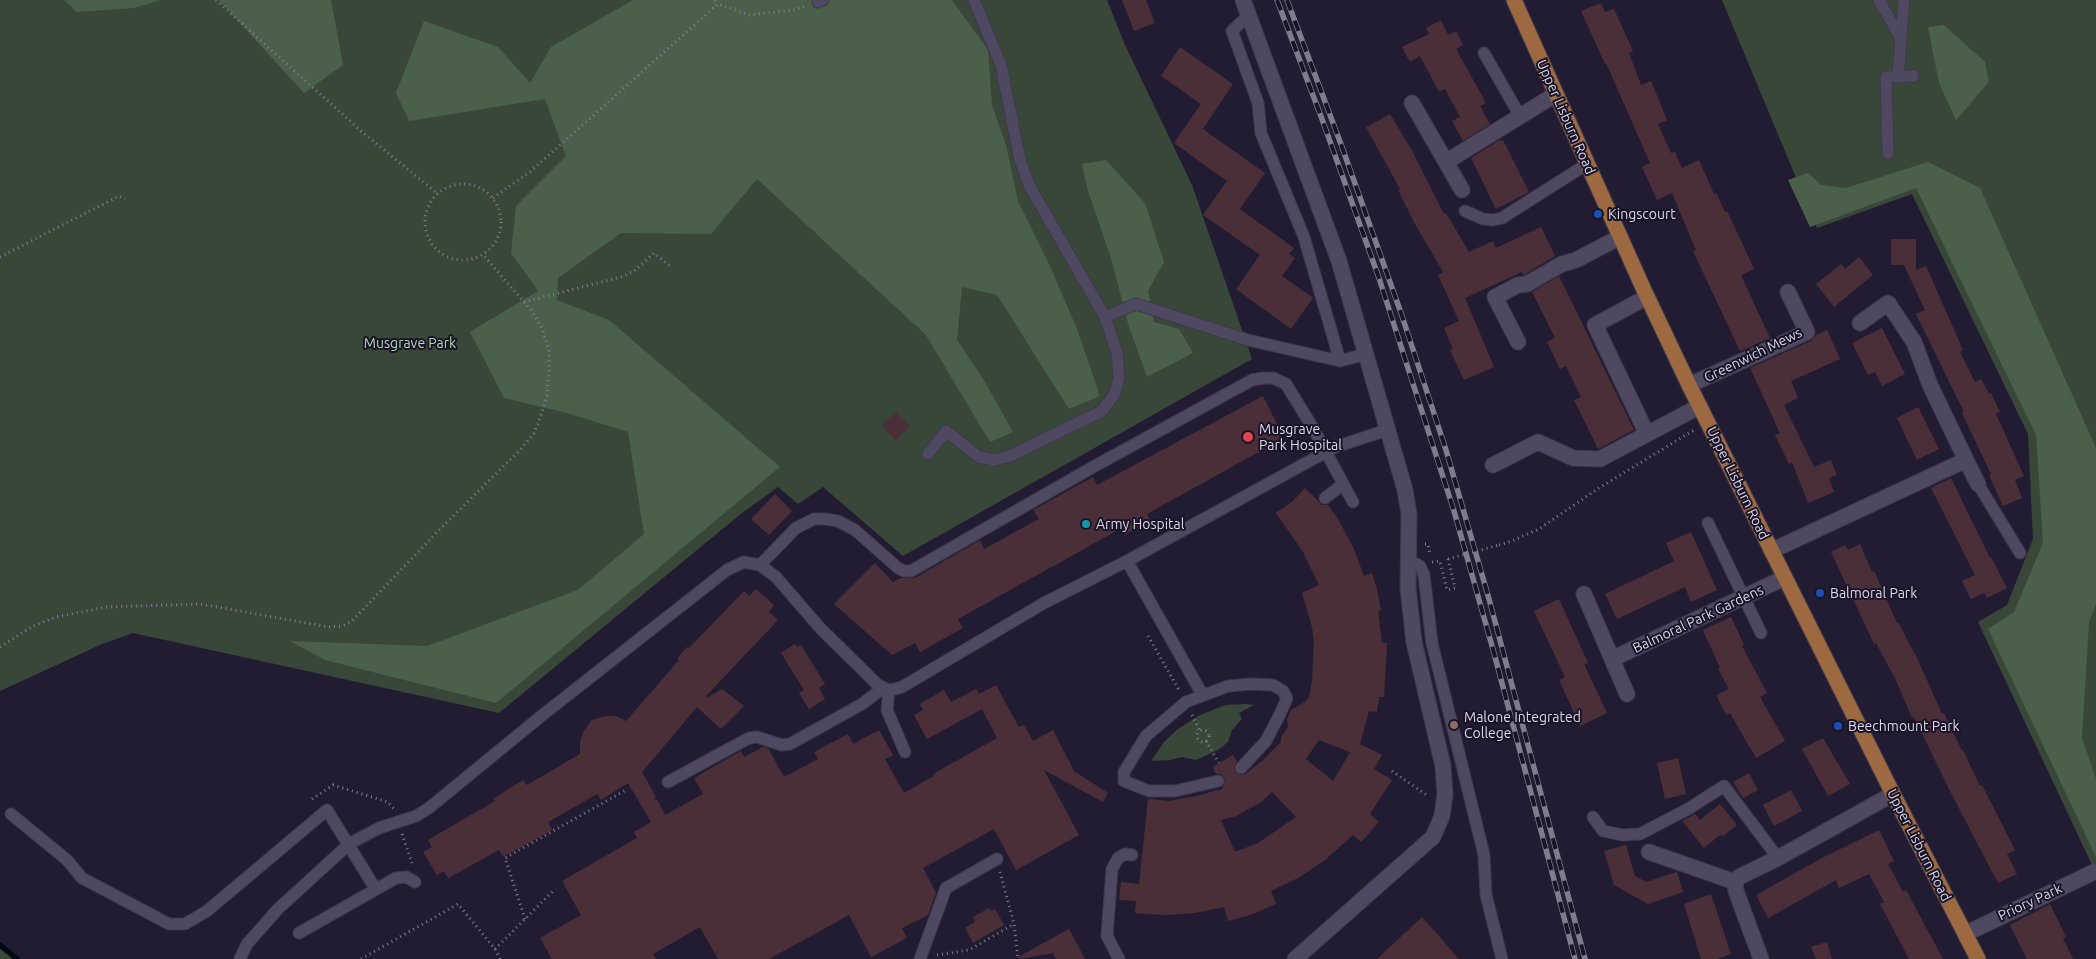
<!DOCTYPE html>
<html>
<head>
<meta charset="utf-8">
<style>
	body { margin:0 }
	canvas { display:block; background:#221c32 }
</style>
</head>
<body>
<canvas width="2096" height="959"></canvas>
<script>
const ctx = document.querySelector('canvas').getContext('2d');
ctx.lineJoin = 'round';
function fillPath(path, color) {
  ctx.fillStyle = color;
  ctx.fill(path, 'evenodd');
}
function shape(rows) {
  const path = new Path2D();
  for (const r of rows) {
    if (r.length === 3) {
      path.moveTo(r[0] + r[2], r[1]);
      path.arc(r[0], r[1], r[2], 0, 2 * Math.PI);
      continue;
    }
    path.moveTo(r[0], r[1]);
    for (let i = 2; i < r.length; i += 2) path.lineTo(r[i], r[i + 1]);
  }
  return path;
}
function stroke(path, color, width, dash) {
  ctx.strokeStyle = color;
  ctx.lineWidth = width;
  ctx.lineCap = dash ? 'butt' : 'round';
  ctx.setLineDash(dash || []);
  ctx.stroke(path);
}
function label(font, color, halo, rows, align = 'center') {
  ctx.font = font + ' Ubuntu,sans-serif';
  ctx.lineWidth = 4;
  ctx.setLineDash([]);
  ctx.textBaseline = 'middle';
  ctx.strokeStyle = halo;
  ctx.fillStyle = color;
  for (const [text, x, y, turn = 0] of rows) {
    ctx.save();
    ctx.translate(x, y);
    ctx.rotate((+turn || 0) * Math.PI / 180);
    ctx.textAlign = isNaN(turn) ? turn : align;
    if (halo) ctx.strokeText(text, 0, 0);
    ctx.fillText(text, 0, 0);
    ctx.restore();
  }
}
fillPath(shape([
	[0,0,1107,0,1125,45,1192,185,1252,359,903,556,823,487,798,504,778,487,742,513,499,713,133,633,102,644,0,691],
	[1722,0,2096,0,2096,863,2092,865,1978,622,2007,605,2033,539,2028,434,1912,194,1817,228],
	[1246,704,1254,705,1239,713,1242,719,1232,730,1228,742,1218,750,1196,760,1182,757,1170,760,1151,761,1164,742,1178,729,1200,715,1226,705],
	[0,945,17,959,0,959]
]), '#394739');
fillPath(shape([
	[64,0,161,0,134,8,77,12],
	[219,0,331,0,343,65,304,93],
	[633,0,952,0,988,50,992,105,1006,145,1018,201,1050,266,1077,329,1100,396,1069,409,997,295,962,287,957,340,985,382,1013,432,990,442,926,335,757,179,711,234,621,233,558,278,557,300,609,320,780,467,496,703,325,660,290,641,427,646,578,590,644,534,628,432,567,413,504,398,470,332,538,291,511,253,516,206,566,156,545,99,409,121,396,93,424,21,498,47,530,83,551,47],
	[1944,25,1985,62,1989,82,1956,120,1939,83,1928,27],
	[1106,160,1145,203,1164,262,1148,291,1154,322,1179,329,1193,353,1147,377,1129,327,1111,258,1088,191,1082,164],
	[1928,162,1980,188,2096,448,2096,604,2089,622,2082,738,2096,779,2096,857,1988,629,2014,612,2043,543,2036,435,1916,188,1810,227,1788,180,1808,173,1821,185,1846,188]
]), '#4a604b');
stroke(shape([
	[0,945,17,959]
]), '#000a10', 5.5);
fillPath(shape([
	[1122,0,1146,0,1155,23,1134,31],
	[1601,3,1605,12,1614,9,1633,51,1629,53,1641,85,1651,81,1667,120,1658,124,1671,153,1675,152,1682,168,1699,160,1714,194,1716,193,1725,212,1727,211,1754,269,1741,275,1770,338,1740,351,1693,251,1696,250,1672,193,1657,200,1642,167,1650,163,1606,63,1605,64,1581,11],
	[1441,20,1448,35,1456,31,1463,45,1456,49,1486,103,1480,106,1490,124,1463,141,1452,121,1460,117,1445,89,1439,92,1420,56,1410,62,1402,47,1429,34,1426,28],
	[1180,47,1233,84,1203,129,1265,173,1240,209,1294,248,1289,254,1295,258,1282,276,1313,298,1291,329,1236,289,1260,255,1203,215,1227,181,1174,143,1201,104,1161,76],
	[1390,114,1411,149,1444,214,1446,213,1469,252,1493,241,1496,248,1541,227,1555,256,1524,275,1522,272,1465,298,1494,367,1464,380,1450,350,1453,349,1444,328,1459,321,1438,275,1443,272,1414,222,1398,190,1400,189,1366,127],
	[1503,140,1529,192,1496,209,1471,158,1498,141],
	[1891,239,1916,239,1916,270,1926,266,1963,350,1960,352,1975,382,1981,379,1989,394,1991,393,2000,412,1996,414,2024,476,2015,480,2022,498,2003,506,1989,475,1991,474,1962,413,1964,412,1916,314,1925,310,1904,265,1891,265],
	[1859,257,1873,275,1834,307,1816,284,1841,264,1845,269],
	[1559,276,1634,430,1598,449,1574,400,1581,397,1566,366,1560,369,1547,342,1555,338,1532,292],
	[1882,328,1905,374,1882,386,1875,372,1868,375,1852,343],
	[1827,330,1840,359,1791,381,1798,398,1784,405,1814,467,1831,460,1837,475,1829,478,1834,492,1808,503,1792,462,1789,464,1775,435,1780,433,1750,368,1811,341,1816,335],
	[1263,396,1284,438,1147,514,1150,521,1126,534,1122,528,958,619,963,628,920,652,915,643,892,655,834,604,875,563,893,582,901,578,915,578,980,540,984,549,1039,519,1033,510,1035,509,1093,477,1097,485],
	[1918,407,1939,449,1917,460,1897,418],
	[895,412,910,426,896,441,881,426],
	[1951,478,1990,558,1991,557,2007,588,1987,598,1984,593,1971,599,1962,581,1975,575,1931,488],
	[1305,488,1322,505,1328,505,1338,519,1353,547,1364,576,1372,573,1377,589,1381,610,1378,611,1382,643,1387,643,1384,697,1379,697,1377,712,1369,711,1360,744,1382,755,1374,769,1392,780,1370,814,1379,822,1361,842,1353,835,1325,860,1298,878,1271,891,1276,904,1253,914,1228,921,1224,907,1195,913,1164,915,1135,913,1136,901,1119,900,1121,882,1139,884,1148,799,1169,801,1196,796,1222,789,1225,779,1221,774,1216,774,1213,767,1233,755,1237,761,1234,767,1236,773,1240,775,1245,774,1262,761,1281,742,1281,737,1288,727,1287,719,1291,710,1305,702,1309,697,1312,681,1314,643,1312,627,1302,593,1319,585,1303,552,1276,513,1292,502],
	[1319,740,1350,752,1333,781,1306,759],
	[1272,792,1296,817,1258,843,1235,852,1221,820,1236,816,1261,802],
	[775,494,792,511,769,535,751,519],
	[1691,532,1717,590,1691,602,1685,587,1617,619,1605,594,1674,561,1666,543],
	[1860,544,1872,572,1874,571,1897,623,1898,622,1919,662,1942,714,1944,713,1962,751,1963,750,1980,786,1982,785,2015,850,2007,854,2017,874,1998,883,1950,791,1914,717,1912,718,1896,680,1876,643,1874,644,1831,552,1845,545,1848,550],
	[756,589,774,605,769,612,778,620,706,696,707,698,722,689,744,706,721,729,697,707,642,772,656,797,652,801,657,799,665,815,703,794,694,778,741,751,744,757,763,747,768,748,784,777,818,759,814,752,848,734,853,744,879,730,893,755,885,759,904,793,934,776,933,774,997,738,982,709,927,739,914,715,923,710,920,704,944,690,951,702,976,689,979,694,996,685,1019,727,1024,725,1033,741,1053,730,1074,771,1108,793,1103,802,1044,770,1079,835,1016,870,994,829,923,868,936,893,928,915,902,928,907,938,871,957,849,915,769,959,718,959,700,927,653,954,656,959,552,959,540,938,581,915,562,881,637,838,634,832,651,822,628,783,601,800,597,794,548,822,552,830,503,857,499,850,448,878,444,871,437,875,423,852,432,847,428,840,495,801,493,799,523,780,527,785,580,754,580,743,583,732,592,720,605,716,616,716,626,721,679,660,677,659,687,647,689,648,744,591,749,596],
	[1559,599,1588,663,1584,664,1607,713,1580,726,1559,680,1565,677,1534,611],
	[1731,617,1744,645,1742,646,1767,693,1760,697,1785,741,1756,758,1730,713,1726,715,1716,695,1729,689,1718,669,1720,668,1703,630],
	[795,644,797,647,801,645,825,684,819,688,825,699,809,709,799,693,804,690,781,653],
	[1823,738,1850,784,1828,796,1802,749],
	[1678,758,1686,794,1665,799,1657,763],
	[1749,773,1758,790,1743,798,1733,782],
	[1791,790,1802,811,1774,826,1763,805],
	[1720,804,1737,825,1723,836,1721,834,1704,848,1682,821,1695,814,1700,820],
	[1879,830,1894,861,1888,864,1903,892,1906,890,1943,959,1909,959,1880,904,1884,902,1869,874,1839,888,1836,880,1768,918,1756,895,1824,857],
	[1626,845,1635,876,1646,882,1677,872,1683,892,1648,904,1614,885,1604,851],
	[1711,894,1731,954,1717,959,1701,959,1684,904],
	[2050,904,2066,937,2063,938,2073,959,2027,959,2010,925],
	[989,908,991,911,995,909,1004,925,973,943,965,928,975,922,973,917],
	[1422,917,1459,959,1377,959],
	[1069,929,1085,959,1056,959,1053,953,1019,959,1018,957],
	[1827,942,1832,959,1816,959,1811,947]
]), '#4a2f38');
const service = shape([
	[1879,0,1900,37],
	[818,2,823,0],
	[1249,15,1232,31,1258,103,1261,133,1304,237,1340,361],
	[1484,53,1520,116],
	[1898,76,1904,0],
	[1888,153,1886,77,1913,76],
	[1465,211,1483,219,1493,220,1502,218,1587,164],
	[1105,317,1136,304,1248,340,1340,361,1366,354],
	[928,454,946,431,979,457,994,460,1010,456,1102,411,1115,393,1119,378,1117,353,1105,317,1029,185,1020,160,1001,65,974,0],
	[1978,484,2020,553],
	[1325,498,1342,485],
	[1708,523,1761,633],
	[1408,560,1420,566,1424,575,1432,643,1484,855,1486,895,1502,959],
	[1127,561,1202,694],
	[760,565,796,528,814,519,825,519,838,521,855,530,898,568,904,571,911,571,1093,467,1252,380,1263,378,1273,378,1286,384,1313,428,1353,502],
	[889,690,887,710,905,752],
	[1218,781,1175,791,1149,791,1124,781,1124,772,1146,736,1186,702,1228,686,1251,684,1273,685,1283,691,1287,698,1280,714,1266,741,1241,768],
	[668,782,749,738,757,737,782,745,790,744,862,704,883,688],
	[11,814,67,860,82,878,169,924,185,924,207,911,327,810,375,888],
	[1593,817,1603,831,1623,835,1640,834,1688,809,1724,786,1778,858],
	[299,933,396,878,406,877,415,882],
	[240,959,247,944,278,909,349,844,379,828,416,816,429,808,540,717,727,570,744,562,760,565,776,577,821,629,878,685,889,690,895,689,902,687,1044,603,1127,561,1335,447,1387,430],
	[920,959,946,888,997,859],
	[1119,959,1107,936,1112,869,1118,858,1125,854,1132,855]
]);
const minor = shape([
	[1243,0,1339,261,1405,490,1409,514,1408,588,1414,642,1443,766,1445,795,1442,816,1433,837,1295,959],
	[1412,103,1462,190],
	[1446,162,1556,94],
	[1518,342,1495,297,1518,285,1527,284,1562,264,1576,260,1620,237],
	[1689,385,1807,332,1788,292],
	[1647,434,1595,325,1647,297],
	[1966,460,1978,484],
	[1493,465,1538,442,1573,458,1600,459,1700,406],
	[1771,551,1966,460,1930,385,1914,342,1888,303,1860,323],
	[1584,594,1627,694],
	[1612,659,1784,578],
	[1649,852,1735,882],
	[1735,882,1739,877,1778,858,1893,794],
	[1735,882,1736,891,1761,959],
	[1965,934,2096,871]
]);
const primary = shape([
	[1514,0,1644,290,1689,385,1893,794,1978,959]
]);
stroke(service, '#3e394b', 13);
stroke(minor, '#3e394b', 17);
stroke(primary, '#3e394b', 17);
stroke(shape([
	[216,0,361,131,437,193],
	[715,0,718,4],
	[463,222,38],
	[493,198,530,172,718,4,749,15,794,10,805,6],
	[0,257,119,196,125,199],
	[524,302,621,277,634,271,654,253,671,267],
	[1425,544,1428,544,1430,555],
	[1499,545,1512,541,1539,529,1599,488,1694,430],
	[1432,562,1440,561,1447,590,1455,588,1448,559],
	[1148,636,1179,690],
	[0,647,33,626,56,617,106,607,200,604,329,627,342,626,352,621,438,531,517,453,533,435,538,424,547,396,549,371,549,351,542,328,531,310,483,255],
	[1192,715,1200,731],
	[1203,736,6],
	[1206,741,1219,763],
	[1392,771,1428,796],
	[312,799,333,785,388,802,394,809],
	[402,834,412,863],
	[1000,872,1014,924,1018,959],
	[525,919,505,858,626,790],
	[495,949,554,890],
	[937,955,969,950,1014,924],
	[361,959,458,904,495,949,500,959]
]), '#827e90', 3, [1, 4]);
stroke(service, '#4e4861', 11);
stroke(minor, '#4e4861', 15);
stroke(primary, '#9d6941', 15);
const rail = shape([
	[1277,0,1322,119,1379,278,1454,511,1494,653,1575,959],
	[1287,0,1342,147,1401,313,1446,450,1489,599,1585,959]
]);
stroke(rail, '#807b8e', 5.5);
stroke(rail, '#191328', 4, [11]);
stroke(shape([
	[1448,559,1499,545]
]), '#827e90', 3, [1, 4]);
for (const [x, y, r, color] of [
	[1598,214,5,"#1a4fb4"],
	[1248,437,6,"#e0444e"],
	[1086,524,5,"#0f9aa8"],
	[1820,593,5,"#1a4fb4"],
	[1454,725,5,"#8d6e63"],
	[1838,726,5,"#1a4fb4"]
]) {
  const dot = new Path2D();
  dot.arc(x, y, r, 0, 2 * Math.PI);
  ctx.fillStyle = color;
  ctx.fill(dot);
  stroke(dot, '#191328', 2);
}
label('14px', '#dcd9e8', '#191328', [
	["Upper Lisburn Road",1566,117,66],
	["Greenwich Mews",1753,355,-26],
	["Upper Lisburn Road",1738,483,64],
	["Balmoral Park Gardens",1698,619,-25],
	["Upper Lisburn Road",1919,845,63],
	["Priory Park",2030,902,-25]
]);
label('14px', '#dcd9e8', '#191328', [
	["Kingscourt",1608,214],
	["Musgrave",1259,429],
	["Park Hospital",1259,445],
	["Army Hospital",1096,524],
	["Balmoral Park",1830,593],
	["Malone Integrated",1464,717],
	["College",1464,733],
	["Beechmount Park",1848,726]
], 'left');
label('14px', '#b1dcb2', '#191328', [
	["Musgrave Park",410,343]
]);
</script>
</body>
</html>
